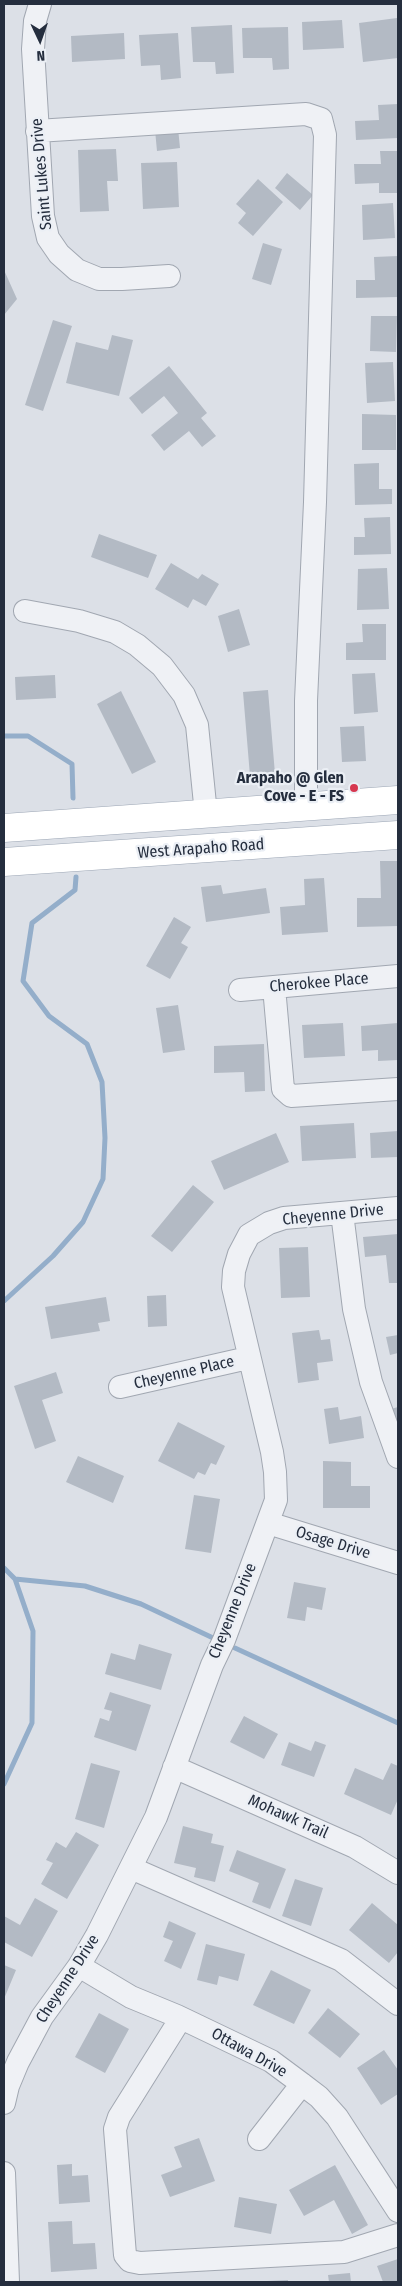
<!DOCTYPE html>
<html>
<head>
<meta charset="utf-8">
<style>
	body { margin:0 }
	#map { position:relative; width:402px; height:2286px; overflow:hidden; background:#dce0e7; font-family:"Fira Sans Condensed",sans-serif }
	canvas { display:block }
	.frame { position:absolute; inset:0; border:5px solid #252e3e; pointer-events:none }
	.north { position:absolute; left:15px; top:15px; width:50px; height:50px; -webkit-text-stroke:4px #ebeff5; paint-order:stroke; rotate:177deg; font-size:14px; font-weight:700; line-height:20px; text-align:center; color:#252e3e }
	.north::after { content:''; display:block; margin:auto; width:18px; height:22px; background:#252e3e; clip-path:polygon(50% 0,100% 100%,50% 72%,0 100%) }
</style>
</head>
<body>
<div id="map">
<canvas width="402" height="2286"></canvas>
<div class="frame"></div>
<div class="north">N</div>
</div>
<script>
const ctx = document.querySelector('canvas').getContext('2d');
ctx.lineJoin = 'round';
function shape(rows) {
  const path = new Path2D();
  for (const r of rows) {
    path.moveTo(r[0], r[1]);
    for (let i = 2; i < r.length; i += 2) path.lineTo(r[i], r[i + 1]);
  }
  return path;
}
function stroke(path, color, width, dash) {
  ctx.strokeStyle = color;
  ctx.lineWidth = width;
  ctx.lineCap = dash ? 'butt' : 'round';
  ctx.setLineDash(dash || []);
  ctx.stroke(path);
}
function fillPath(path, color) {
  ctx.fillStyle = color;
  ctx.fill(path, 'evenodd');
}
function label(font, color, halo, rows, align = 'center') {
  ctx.font = font + ' "Fira Sans Condensed",sans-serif';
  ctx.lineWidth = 4.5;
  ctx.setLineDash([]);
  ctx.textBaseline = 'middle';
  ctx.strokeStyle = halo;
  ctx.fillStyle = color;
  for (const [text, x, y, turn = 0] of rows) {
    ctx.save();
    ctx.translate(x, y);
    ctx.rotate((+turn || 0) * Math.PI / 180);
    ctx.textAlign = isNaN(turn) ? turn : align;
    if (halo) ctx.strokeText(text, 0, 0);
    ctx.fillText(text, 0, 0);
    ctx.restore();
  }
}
stroke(shape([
	[4,736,28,736,72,764,73,798],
	[4,1301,53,1256,83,1222,103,1179,105,1138,102,1082,87,1044,49,1016,23,981,32,923,75,890,76,877],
	[4,1568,15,1579,33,1631,32,1723,4,1784],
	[15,1579,85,1586,141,1604,211,1637],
	[235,1648,398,1723]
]), '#94aeca', 5);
fillPath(shape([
	[397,18,398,58,363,62,359,23],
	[342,20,344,48,303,50,302,22],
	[232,25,234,73,216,74,215,62,193,62,191,27],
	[288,27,289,69,273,70,272,58,243,58,242,28],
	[124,33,125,59,72,62,71,36],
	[178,33,181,78,161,80,160,65,141,66,139,35],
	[398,104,398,138,356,140,355,121,379,120,378,105],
	[178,128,180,148,157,151,155,130],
	[116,149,118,181,107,181,109,211,80,212,78,150],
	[380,151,398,151,398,193,379,193,379,183,355,184,354,164,381,164],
	[177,162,179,207,143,209,141,163],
	[287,173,313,195,300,210,275,188],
	[258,179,283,202,253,236,238,223,246,213,236,204],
	[393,203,395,238,363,240,362,205],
	[263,243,282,249,271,285,252,279],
	[398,256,398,297,356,298,356,280,375,280,374,257],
	[4,270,17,299,4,315],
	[371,316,397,316,396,352,370,351],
	[53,320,72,326,43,411,25,405],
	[112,335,133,340,119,396,66,383,76,342,108,350],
	[393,362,395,401,367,403,365,363],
	[169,366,207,413,201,418,216,436,202,447,189,431,164,451,151,435,178,413,164,396,142,414,129,398],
	[362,414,396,415,396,450,362,450],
	[379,463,379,489,392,489,392,504,355,505,354,464],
	[390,517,391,554,354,555,354,537,365,537,364,518],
	[99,534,157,555,148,578,91,557],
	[171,563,198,579,202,574,219,584,206,606,193,599,188,608,155,589],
	[387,568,389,609,357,610,358,569],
	[239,609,250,645,228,652,218,616],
	[362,624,386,624,386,660,346,660,346,643,363,642],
	[375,673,378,712,354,714,352,674],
	[55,675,56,698,16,700,15,677],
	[268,690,275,774,250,776,243,692],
	[121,691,156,762,132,774,97,704],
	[364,726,366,761,342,762,340,727],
	[380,861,397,861,398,926,357,927,357,898,381,898],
	[324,878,328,932,282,935,280,907,305,905,304,879],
	[221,885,223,894,266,888,270,913,206,922,201,887],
	[174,917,191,927,181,943,188,947,170,979,146,966],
	[178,1005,185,1050,163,1053,156,1008],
	[343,1023,345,1056,304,1058,302,1025],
	[398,1023,398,1060,378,1061,378,1050,362,1051,361,1026],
	[264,1044,265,1091,245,1092,244,1072,214,1073,214,1046],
	[354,1123,356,1158,302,1161,300,1126],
	[398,1131,398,1157,371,1158,370,1133],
	[276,1133,289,1162,224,1190,211,1161],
	[193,1185,214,1202,172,1252,151,1236],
	[398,1234,398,1283,389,1283,386,1255,365,1257,363,1237],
	[308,1247,310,1297,281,1298,279,1248],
	[166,1295,167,1326,148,1327,147,1296],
	[106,1297,110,1321,98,1323,100,1331,51,1339,45,1307],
	[319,1330,321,1340,330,1339,333,1361,317,1363,319,1380,298,1383,292,1333],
	[398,1335,398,1353,390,1355,386,1337],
	[56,1372,63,1393,42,1400,56,1441,35,1449,14,1386],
	[338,1407,340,1420,361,1416,364,1438,329,1444,324,1409],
	[398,1407,398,1427,391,1409],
	[178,1422,225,1446,216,1465,211,1463,205,1475,198,1472,194,1479,158,1461],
	[78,1456,124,1476,113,1503,66,1482],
	[323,1461,351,1462,351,1486,370,1486,370,1508,323,1508],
	[194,1495,220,1499,211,1553,185,1549],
	[294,1582,326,1588,322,1610,307,1607,305,1621,287,1618],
	[139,1644,172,1654,161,1690,105,1674,111,1653,135,1660],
	[110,1692,151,1705,136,1751,94,1737,100,1718,109,1721,112,1711,104,1709],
	[244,1716,278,1734,264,1759,230,1742],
	[315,1741,326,1745,314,1777,281,1765,289,1742,311,1751],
	[91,1763,120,1771,104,1828,75,1819],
	[391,1763,398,1766,398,1799,391,1815,344,1794,355,1768,383,1780],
	[183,1826,213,1834,211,1843,224,1846,215,1882,194,1877,196,1868,174,1863],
	[76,1832,99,1845,67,1899,41,1884,53,1863,46,1860,56,1842,66,1848],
	[237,1850,286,1869,270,1909,252,1902,259,1883,229,1871],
	[295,1879,323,1888,311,1926,282,1916],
	[35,1898,58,1911,32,1957,4,1942,4,1916,20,1925],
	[372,1903,398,1925,398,1952,389,1963,349,1930],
	[169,1921,196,1933,181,1969,164,1961,173,1941,163,1937],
	[206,1944,245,1954,238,1981,219,1976,217,1985,197,1980],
	[4,1965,16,1970,4,1999],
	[271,1970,311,1990,294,2024,253,2005],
	[328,2008,360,2034,340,2058,308,2033],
	[99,2013,129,2029,105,2073,75,2057],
	[384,2050,398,2070,398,2094,381,2105,357,2068],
	[199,2138,215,2181,170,2197,161,2175,182,2167,174,2147],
	[72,2164,72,2176,88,2175,90,2202,59,2204,57,2165],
	[335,2165,368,2225,352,2234,334,2200,304,2216,289,2190],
	[239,2197,277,2204,271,2234,234,2227],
	[72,2221,73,2244,95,2243,97,2269,51,2272,48,2222],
	[398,2259,398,2282,383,2282,377,2266],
	[350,2273,351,2282,329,2282,328,2275],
	[288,2280,288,2282,267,2282,267,2281]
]), '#b3bac4');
const minor = shape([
	[40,4,35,21,33,49,43,216,48,238,59,254,77,270,99,279,122,279,169,276],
	[37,131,306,114,321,119,325,135,315,502,306,701,306,807],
	[25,611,79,621,115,632,137,645,162,666,184,695,197,725,206,814],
	[274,987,283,1089,291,1096,398,1089],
	[240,990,398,976],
	[342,1213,354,1309,371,1382,398,1457],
	[120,1387,248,1358],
	[268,1523,398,1563],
	[174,1767,355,1847,398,1873],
	[131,1868,341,1960,398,2004],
	[79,1966,131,1997,177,2016,271,2061,302,2084,319,2097,337,2117,398,2211],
	[181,2018,119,2117,115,2129,125,2255,130,2261,140,2263,344,2252,398,2235],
	[4,2103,8,2086,18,2062,42,2017,79,1966,97,1935,156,1817,212,1665,224,1640,276,1500,275,1472,272,1452,233,1287,234,1271,239,1254,249,1235,269,1223,284,1218,398,1208],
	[259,2139,302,2084],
	[4,2173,8,2282]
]);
const major = shape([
	[4,828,398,800],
	[4,862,398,835]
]);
stroke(minor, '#a1a7b1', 24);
stroke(major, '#9ba5b4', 29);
stroke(minor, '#eff1f5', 22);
stroke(major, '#fff', 28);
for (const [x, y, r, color] of [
	[354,788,5,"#d6374f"]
]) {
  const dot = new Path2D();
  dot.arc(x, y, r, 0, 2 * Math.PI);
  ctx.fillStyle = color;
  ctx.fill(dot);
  stroke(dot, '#ebeff5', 2);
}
label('16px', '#252e3e', '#ebeff5', [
	["Saint Lukes Drive",42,174,-95],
	["West Arapaho Road",201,849,-4],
	["Cherokee Place",319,983,-5],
	["Cheyenne Drive",333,1215,-6],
	["Cheyenne Place",184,1373,-13],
	["Osage Drive",333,1543,17],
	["Cheyenne Drive",233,1611,-68],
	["Mohawk Trail",288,1817,24],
	["Cheyenne Drive",68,1979,-57],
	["Ottawa Drive",249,2053,29]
]);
label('bold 16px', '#252e3e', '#ebeff5', [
	["Arapaho @ Glen",344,779],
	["Cove - E - FS",344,797]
], 'right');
</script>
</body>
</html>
